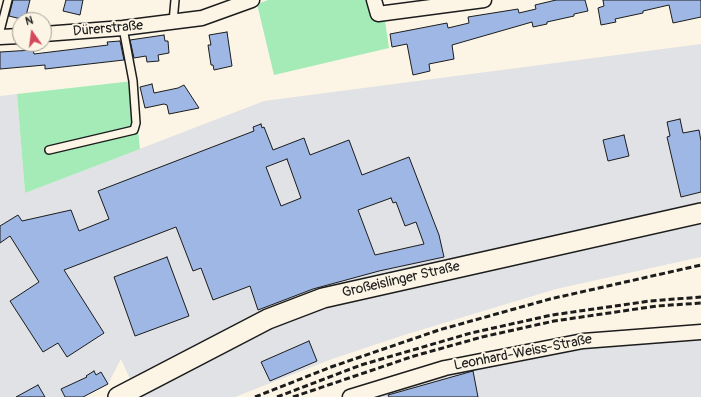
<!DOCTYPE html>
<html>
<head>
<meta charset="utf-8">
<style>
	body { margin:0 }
	#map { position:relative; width:701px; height:397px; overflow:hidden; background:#fcf5e5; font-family:Pangolin,sans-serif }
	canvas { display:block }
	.north { position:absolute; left:12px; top:12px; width:40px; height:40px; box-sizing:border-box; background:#fcf5e5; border:1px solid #a29e95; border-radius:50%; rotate:346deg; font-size:11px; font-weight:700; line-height:16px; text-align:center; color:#1c1c1c }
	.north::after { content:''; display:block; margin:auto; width:14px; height:18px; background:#d1495b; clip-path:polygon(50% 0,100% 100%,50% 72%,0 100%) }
</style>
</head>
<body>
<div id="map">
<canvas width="701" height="397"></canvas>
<div class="north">N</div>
</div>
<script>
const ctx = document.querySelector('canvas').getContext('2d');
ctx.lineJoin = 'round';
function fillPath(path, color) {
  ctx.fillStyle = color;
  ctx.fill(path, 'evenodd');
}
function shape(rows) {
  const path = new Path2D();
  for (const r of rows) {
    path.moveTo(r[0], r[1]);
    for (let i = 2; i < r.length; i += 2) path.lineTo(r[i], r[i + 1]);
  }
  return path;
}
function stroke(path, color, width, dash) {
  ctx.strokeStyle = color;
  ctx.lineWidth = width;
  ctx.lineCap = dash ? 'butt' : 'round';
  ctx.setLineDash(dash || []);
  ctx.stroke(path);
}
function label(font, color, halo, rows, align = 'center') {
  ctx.font = font + ' Pangolin,sans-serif';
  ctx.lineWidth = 4;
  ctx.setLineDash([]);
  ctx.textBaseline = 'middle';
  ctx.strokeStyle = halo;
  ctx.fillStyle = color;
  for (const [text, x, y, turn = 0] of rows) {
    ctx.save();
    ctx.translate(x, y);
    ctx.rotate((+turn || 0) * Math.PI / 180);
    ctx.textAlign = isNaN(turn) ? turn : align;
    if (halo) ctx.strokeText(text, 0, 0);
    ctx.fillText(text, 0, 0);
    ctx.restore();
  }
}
fillPath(shape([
	[701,44,701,257,556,289,404,335,332,359,235,397,138,397,121,359,108,384,84,397,0,397,0,96,17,94,25,193,264,101],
	[701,337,701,397,373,397,451,373,555,352]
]), '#e0e2e5');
fillPath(shape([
	[268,0,369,0,373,19,385,21,389,48,274,75,257,4],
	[133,81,140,149,25,193,17,94]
]), '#a5ebb7');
const building = shape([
	[13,0,30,0,25,20,9,16,13,0],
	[66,0,83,0,80,15,63,11,66,0],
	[556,0,585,0,588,11,574,14,574,16,547,22,547,24,533,27,532,22,452,45,454,59,429,64,430,71,413,75,407,44,392,47,390,34,447,23,448,28,469,23,468,17,518,9,519,13,536,9,535,5,556,0],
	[603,0,701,0,701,17,673,23,669,5,643,11,643,13,615,19,616,22,601,25,598,8,604,6,603,0],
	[227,32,232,66,214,70,213,65,211,65,208,45,211,45,209,35,227,32],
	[164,35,165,41,168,41,169,53,158,55,159,61,147,62,146,56,134,58,130,40,164,35],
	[120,41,124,60,45,69,45,65,0,69,0,52,33,50,34,54,108,45,107,42,120,41],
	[152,84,154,93,178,88,184,85,199,108,169,114,167,105,164,104,145,108,140,87,152,84],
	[680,119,683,133,699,130,701,141,701,192,681,197,667,137,670,136,667,122,680,119],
	[261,124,262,128,264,127,273,150,304,138,310,155,349,140,362,175,409,157,439,235,444,257,379,271,313,289,258,310,250,286,213,300,201,268,193,271,176,227,64,270,104,333,67,357,58,343,43,352,10,301,39,282,10,236,0,243,0,226,18,215,22,221,71,210,79,231,109,219,98,191,254,131,253,127,261,124],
	[287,159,301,198,281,206,266,167,287,159],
	[391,198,393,203,396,202,405,226,416,222,424,244,375,255,358,210,391,198],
	[624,135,629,156,608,161,603,140,624,135],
	[167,257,189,316,135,336,114,277,167,257],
	[309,341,317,361,270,381,261,362,309,341],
	[94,371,96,375,101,372,108,384,83,397,65,397,61,389,87,377,86,376,94,371],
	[473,371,478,397,389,397,388,395,473,371],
	[38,385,45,397,16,397,38,385]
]);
fillPath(building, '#9eb7e4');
stroke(building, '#1c1c1c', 1);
const lane = shape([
	[173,22,175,0],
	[0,31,8,0],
	[49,150,134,130,136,123,133,81,123,28]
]);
const street = shape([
	[374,0,378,14,484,0],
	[44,34,123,28,202,18,252,0],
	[0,37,20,36],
	[350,397,445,368,583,341,701,332]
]);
const secondary = shape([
	[118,397,268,319,323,298,701,213]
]);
stroke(lane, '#1c1c1c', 10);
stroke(street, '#1c1c1c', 17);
stroke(secondary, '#1c1c1c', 22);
stroke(lane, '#fcf5e5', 7);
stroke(street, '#fcf5e5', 14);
stroke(secondary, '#fcf5e5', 19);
stroke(shape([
	[255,397,331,367,439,330,550,299,701,265],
	[277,397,361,365,471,333,552,315,650,301,701,297],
	[293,397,414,356,482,337,554,321,657,306,701,303]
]), '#1c1c1c', 3, [6, 3]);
label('14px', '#1c1c1c', '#fcf5e5', [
	["Dürerstraße",108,29,-5],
	["Großeislinger Straße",401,280,-13],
	["Leonhard-Weiss-Straße",523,353,-11]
]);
</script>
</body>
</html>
